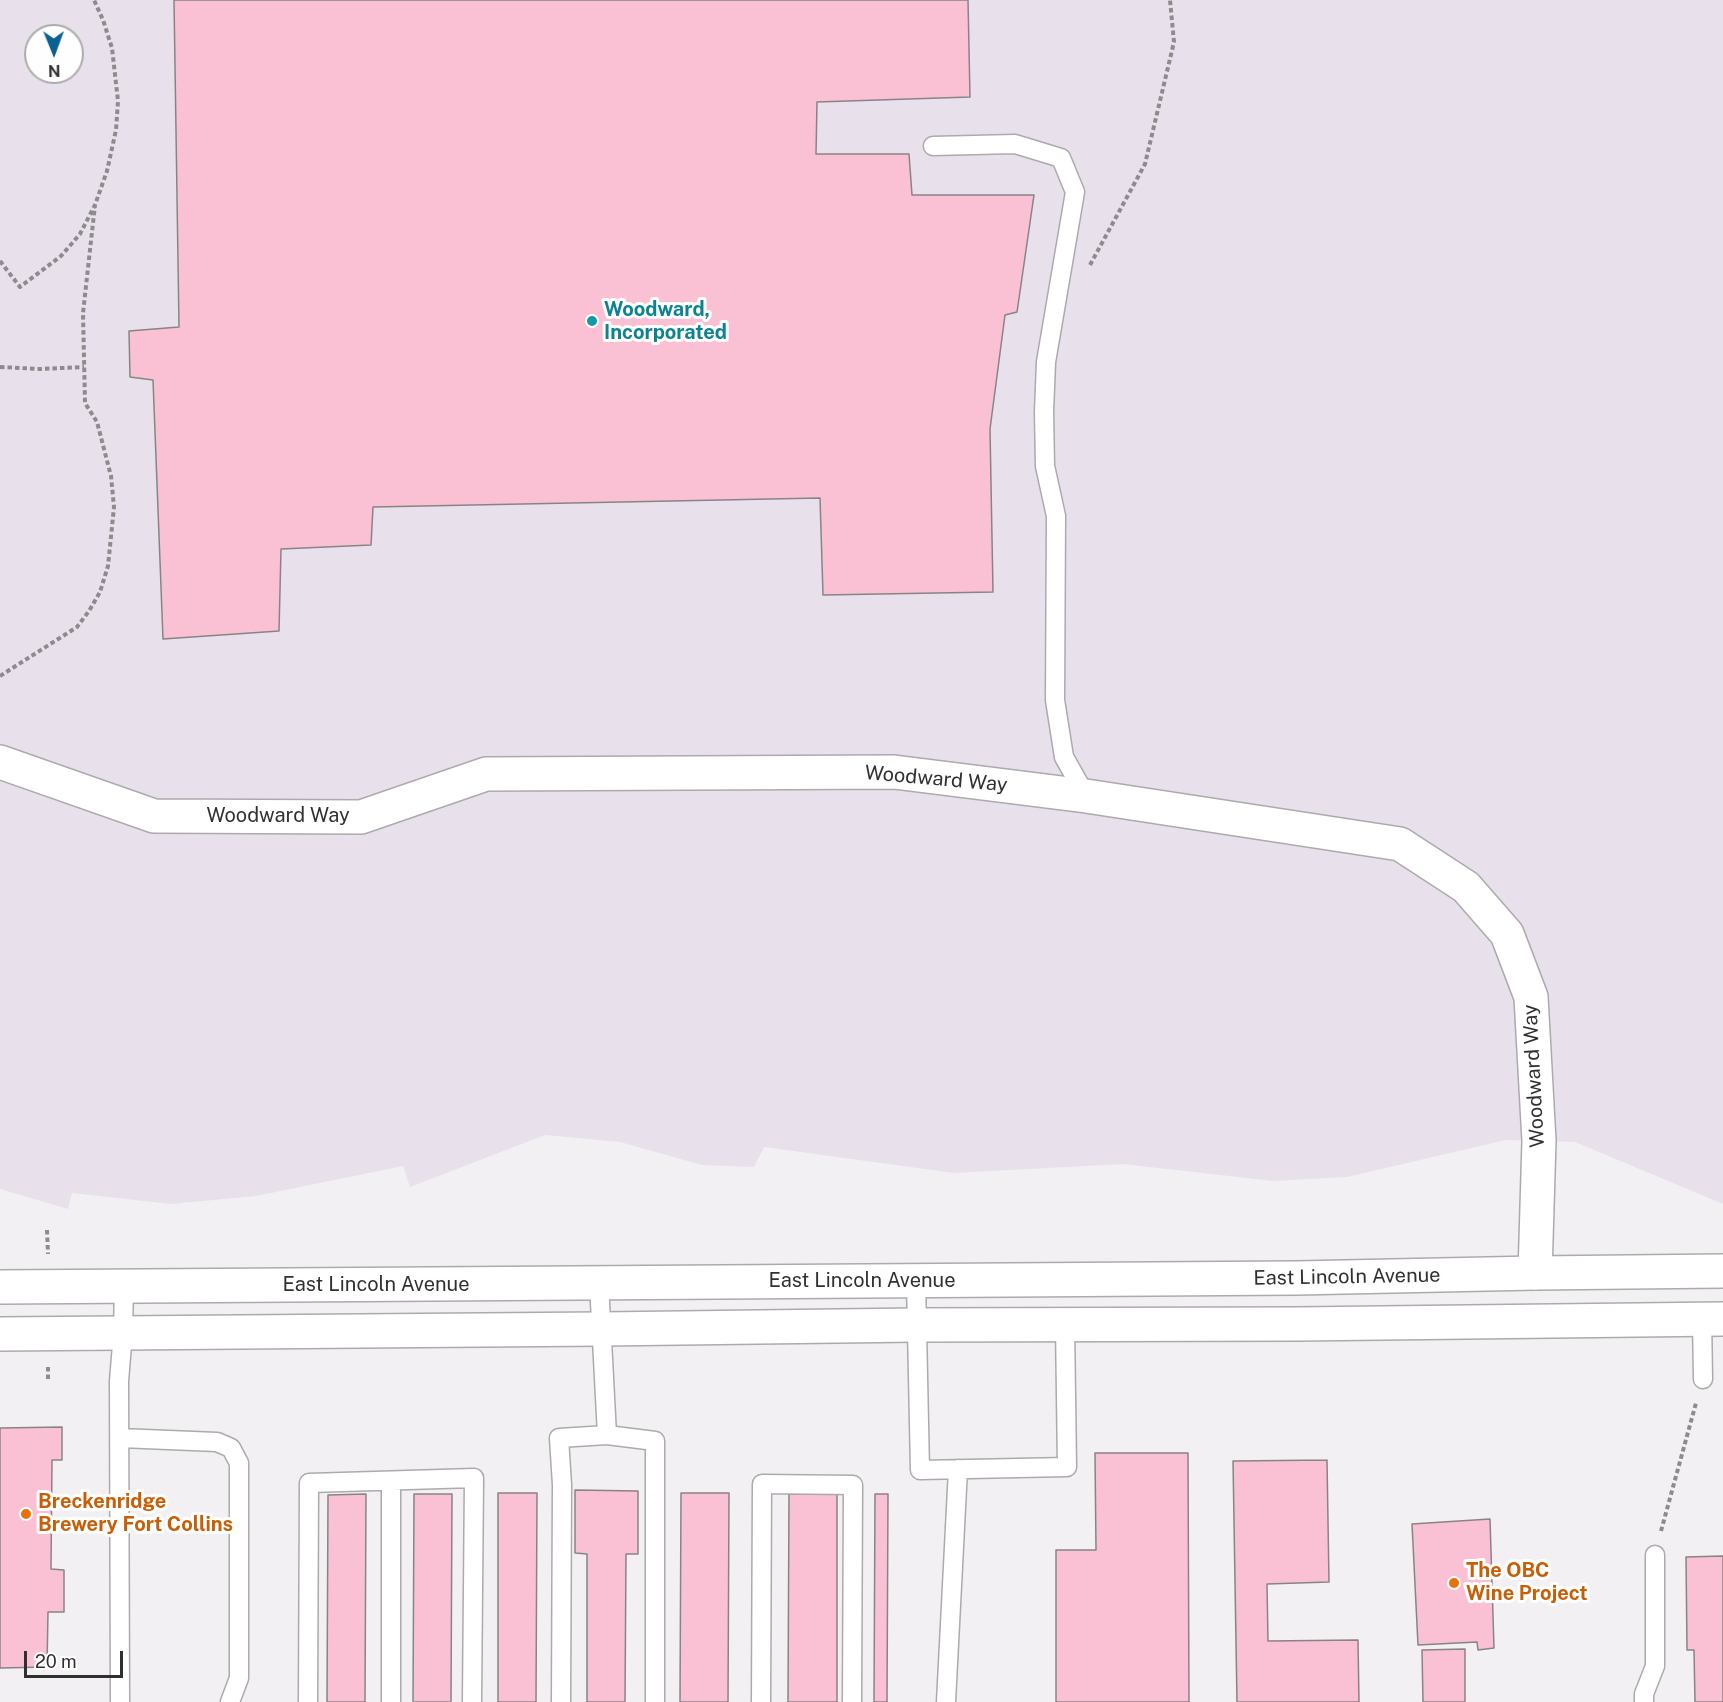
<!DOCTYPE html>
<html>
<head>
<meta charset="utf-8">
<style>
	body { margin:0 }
	#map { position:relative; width:1723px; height:1702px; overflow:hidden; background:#f2f0f3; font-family:"Public Sans",sans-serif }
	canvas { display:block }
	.north { position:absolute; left:24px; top:24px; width:60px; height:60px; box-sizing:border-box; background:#fefeff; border:2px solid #acacad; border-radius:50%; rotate:179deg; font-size:16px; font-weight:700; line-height:24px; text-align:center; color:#313031 }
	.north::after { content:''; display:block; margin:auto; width:21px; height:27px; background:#0b6193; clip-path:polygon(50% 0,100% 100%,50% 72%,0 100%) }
	.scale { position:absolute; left:24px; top:1651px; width:99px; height:27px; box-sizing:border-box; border:3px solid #313031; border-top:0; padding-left:8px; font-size:18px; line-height:21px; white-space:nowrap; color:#313031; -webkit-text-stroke:4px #fefeff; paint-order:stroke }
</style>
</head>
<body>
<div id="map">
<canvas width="1723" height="1702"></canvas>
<div class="north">N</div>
<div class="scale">20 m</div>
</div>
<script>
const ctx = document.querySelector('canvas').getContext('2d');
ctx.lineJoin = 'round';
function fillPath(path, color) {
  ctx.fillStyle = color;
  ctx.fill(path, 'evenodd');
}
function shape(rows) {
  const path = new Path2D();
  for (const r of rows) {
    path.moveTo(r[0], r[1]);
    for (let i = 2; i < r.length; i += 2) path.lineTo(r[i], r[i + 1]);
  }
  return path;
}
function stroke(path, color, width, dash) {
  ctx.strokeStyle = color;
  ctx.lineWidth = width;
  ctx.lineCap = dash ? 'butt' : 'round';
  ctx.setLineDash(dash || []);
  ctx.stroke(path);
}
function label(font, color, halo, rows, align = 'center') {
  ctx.font = font + ' "Public Sans",sans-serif';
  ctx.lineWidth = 6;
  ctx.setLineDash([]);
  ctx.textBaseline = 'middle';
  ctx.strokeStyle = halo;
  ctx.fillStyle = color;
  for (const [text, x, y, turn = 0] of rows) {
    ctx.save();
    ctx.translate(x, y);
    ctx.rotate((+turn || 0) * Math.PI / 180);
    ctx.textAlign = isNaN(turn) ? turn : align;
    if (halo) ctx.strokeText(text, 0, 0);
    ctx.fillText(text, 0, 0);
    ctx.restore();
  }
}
fillPath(shape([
	[0,0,1723,0,1723,1204,1575,1142,1506,1140,1347,1177,1273,1181,1123,1164,954,1173,764,1147,754,1167,702,1165,620,1142,545,1135,410,1187,403,1166,256,1196,171,1204,72,1193,68,1209,0,1189],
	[36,36,72,36,72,72,36,72]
]), '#e8e1eb');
const building = shape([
	[174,0,968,0,970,97,817,102,816,154,909,154,912,195,1034,195,1017,312,1005,315,990,429,993,592,823,595,820,498,373,507,371,545,281,549,279,631,163,639,153,380,130,377,129,331,179,327,174,0],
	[62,1427,62,1460,52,1460,51,1569,64,1570,64,1612,48,1612,47,1667,0,1668,0,1428,62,1427],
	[1095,1453,1188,1453,1189,1702,1056,1702,1056,1550,1096,1550,1095,1453],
	[1327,1460,1329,1582,1267,1584,1268,1641,1358,1640,1359,1702,1237,1702,1233,1461,1327,1460],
	[575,1490,638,1491,638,1554,626,1554,625,1702,587,1702,587,1554,575,1553,575,1490],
	[498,1493,537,1493,536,1702,498,1702,498,1493],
	[681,1493,729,1493,728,1702,680,1702,681,1493],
	[366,1494,365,1702,327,1702,328,1495,366,1494],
	[414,1494,452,1494,451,1702,413,1702,414,1494],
	[789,1494,837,1494,837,1702,788,1702,789,1494],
	[875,1494,888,1494,887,1702,874,1702,875,1494],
	[1490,1519,1494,1648,1478,1650,1477,1642,1418,1645,1412,1524,1490,1519],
	[1723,1556,1723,1702,1695,1702,1694,1650,1687,1650,1686,1557,1723,1556],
	[1465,1649,1465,1702,1423,1702,1422,1650,1465,1649]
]);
fillPath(building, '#fac1d5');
stroke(building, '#888485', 1.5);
const service = shape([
	[933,146,1015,144,1061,158,1075,192,1046,362,1044,412,1045,466,1056,516,1055,700,1064,757,1086,796],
	[916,1282,920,1470,1067,1467,1065,1325],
	[599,1283,607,1435],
	[1702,1319,1703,1379],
	[120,1438,217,1442,231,1448,239,1463,239,1678,230,1702],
	[120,1702,119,1381,123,1333,124,1286],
	[308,1702,309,1483,474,1478,472,1702],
	[391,1702,391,1481],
	[561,1702,562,1485,559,1438,607,1435,655,1441,655,1702],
	[761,1702,762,1484,853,1485,852,1702],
	[946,1702,958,1469],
	[1644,1702,1644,1694,1655,1666,1655,1555]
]);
const minor = shape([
	[0,762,154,816,361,817,486,774,894,772,1086,796,1400,844,1466,887,1507,934,1531,997,1539,1141,1535,1273]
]);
const tertiary = shape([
	[0,1287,1297,1278,1535,1273,1723,1271],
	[0,1334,602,1329,917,1325,1297,1324,1723,1319]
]);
stroke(service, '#acaaad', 21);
stroke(minor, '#acaaad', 36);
stroke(tertiary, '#acaaad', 36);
stroke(shape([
	[0,261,20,287,61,256,80,234,95,205,107,171,116,130,118,101,112,48,103,20,94,0],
	[1090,265,1145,164,1174,42,1170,0],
	[0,367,40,369,84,367],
	[0,676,77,627,89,611,100,592,108,566,114,507,111,476,97,422,85,403,83,313,95,205],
	[47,1230,48,1254],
	[48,1367,48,1381],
	[1661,1531,1696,1403]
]), '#8d8b8d', 4, [4.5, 3]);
stroke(service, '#fff', 18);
stroke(minor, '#fff', 33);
stroke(tertiary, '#fff', 33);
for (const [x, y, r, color] of [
	[592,321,6,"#0f9aa8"],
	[26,1514,6,"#e8710a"],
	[1454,1583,6,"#e8710a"]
]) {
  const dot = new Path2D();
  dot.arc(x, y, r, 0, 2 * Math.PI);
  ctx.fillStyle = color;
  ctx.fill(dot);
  stroke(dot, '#fefeff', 2);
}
label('bold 20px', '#0d838f', '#fefeff', [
	["Woodward,",604,310],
	["Incorporated",604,333]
], 'left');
label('20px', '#313031', '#fefeff', [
	["Woodward Way",936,779,5],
	["Woodward Way",278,816],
	["Woodward Way",1534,1076,-93],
	["East Lincoln Avenue",1347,1277,-1],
	["East Lincoln Avenue",862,1281],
	["East Lincoln Avenue",376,1285]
]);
label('bold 20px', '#c56008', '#fefeff', [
	["Breckenridge",38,1502],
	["Brewery Fort Collins",38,1525],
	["The OBC",1466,1571],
	["Wine Project",1466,1594]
], 'left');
</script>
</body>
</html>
